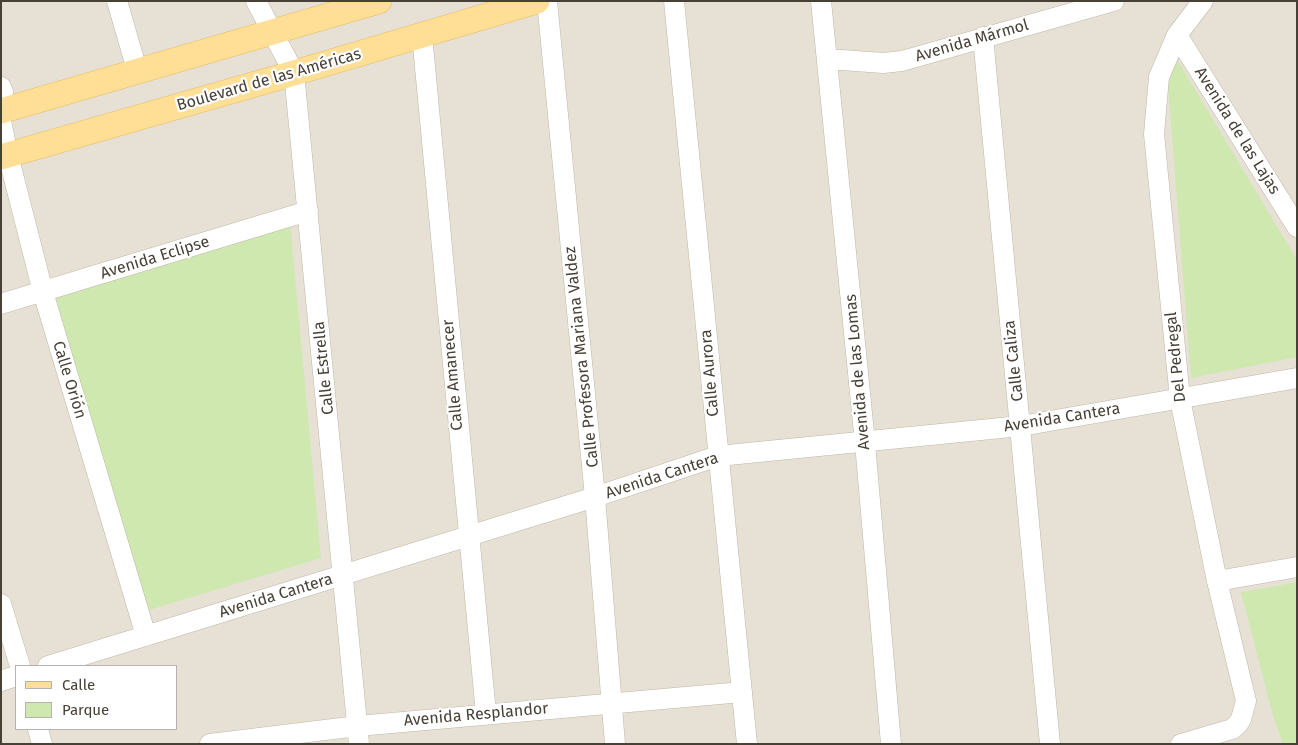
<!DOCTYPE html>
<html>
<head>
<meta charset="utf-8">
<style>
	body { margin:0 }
	#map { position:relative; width:1298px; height:745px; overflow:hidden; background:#f3f0e7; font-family:"Fira Sans",sans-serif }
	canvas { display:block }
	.frame { position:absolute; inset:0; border:2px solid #474036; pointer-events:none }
	.legend { position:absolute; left:15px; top:665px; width:162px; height:65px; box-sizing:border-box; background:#fff; border:1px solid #b5b3af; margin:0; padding:6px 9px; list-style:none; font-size:15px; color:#474036 }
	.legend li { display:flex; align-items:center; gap:10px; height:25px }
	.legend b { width:25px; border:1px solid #b5b3af }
</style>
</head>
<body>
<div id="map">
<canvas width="1298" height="745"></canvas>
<div class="frame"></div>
<ul class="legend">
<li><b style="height:6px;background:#fedf95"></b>Calle</li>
<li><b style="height:14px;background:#cfe8b0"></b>Parque</li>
</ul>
</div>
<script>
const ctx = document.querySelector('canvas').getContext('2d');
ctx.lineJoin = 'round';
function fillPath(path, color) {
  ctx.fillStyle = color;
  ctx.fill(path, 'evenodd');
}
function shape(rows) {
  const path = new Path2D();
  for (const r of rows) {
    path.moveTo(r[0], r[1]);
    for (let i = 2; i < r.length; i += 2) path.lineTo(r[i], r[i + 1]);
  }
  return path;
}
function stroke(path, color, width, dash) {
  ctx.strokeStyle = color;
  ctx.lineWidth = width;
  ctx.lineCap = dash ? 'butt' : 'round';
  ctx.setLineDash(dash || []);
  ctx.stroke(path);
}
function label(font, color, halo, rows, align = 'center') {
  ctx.font = font + ' "Fira Sans",sans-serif';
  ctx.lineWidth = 4.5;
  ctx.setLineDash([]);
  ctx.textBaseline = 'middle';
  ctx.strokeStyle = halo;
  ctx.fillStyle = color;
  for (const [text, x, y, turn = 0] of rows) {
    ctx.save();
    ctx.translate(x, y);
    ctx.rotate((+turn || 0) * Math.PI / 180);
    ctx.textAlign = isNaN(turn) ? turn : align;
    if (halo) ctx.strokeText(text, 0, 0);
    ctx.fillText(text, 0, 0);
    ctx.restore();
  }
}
fillPath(shape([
	[1,1,1297,1,1297,744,1,744],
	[16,666,176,666,176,729,16,729]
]), '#e7e1d5');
fillPath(shape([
	[1175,56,1297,260,1297,357,1191,378,1167,73],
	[290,222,321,558,146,611,54,291],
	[1297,582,1297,744,1283,744,1273,716,1241,592]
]), '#cfe8b0');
const minor = shape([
	[117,1,137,70],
	[256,1,294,73,359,744],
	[547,1,595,497,615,744],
	[674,1,747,744],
	[821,1,865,443,891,744],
	[422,35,486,714],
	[1177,35,1297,227],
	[983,37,1050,744],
	[828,59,883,63,902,61,1114,1],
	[1,87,3,92,1,101],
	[1,121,8,155,43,292,146,636],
	[1,304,308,211],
	[1217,581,1297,567],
	[1,604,20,666],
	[48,666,595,497,718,456,1021,426,1297,378],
	[1,681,16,676],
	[38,729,42,744],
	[210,744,358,726,742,692],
	[1181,744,1232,729,1238,724,1241,719,1246,701,1217,581,1180,399,1154,134,1159,77,1177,35,1203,1]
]);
const major = shape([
	[1,111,379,1],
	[1,157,294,73,537,1]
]);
stroke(minor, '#bfb7a9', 21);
stroke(major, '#e4bc64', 26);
stroke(minor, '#fff', 20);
stroke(major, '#fedf95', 25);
label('16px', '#474036', '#fff', [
	["Avenida Mármol",972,41,-16],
	["Boulevard de las Américas",269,80,-16],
	["Avenida de las Lajas",1237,131,58],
	["Avenida Eclipse",155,258,-17],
	["Calle Profesora Mariana Valdez",582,357,-96],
	["Del Pedregal",1176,357,-96],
	["Calle Caliza",1014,361,-96],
	["Calle Estrella",324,368,-96],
	["Avenida de las Lomas",858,372,-95],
	["Calle Aurora",710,373,-95],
	["Calle Amanecer",453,375,-95],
	["Calle Orión",69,380,73],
	["Avenida Cantera",1062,418,-9],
	["Avenida Cantera",662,476,-18],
	["Avenida Cantera",276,596,-17],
	["Avenida Resplandor",476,715,-5]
]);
</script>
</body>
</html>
